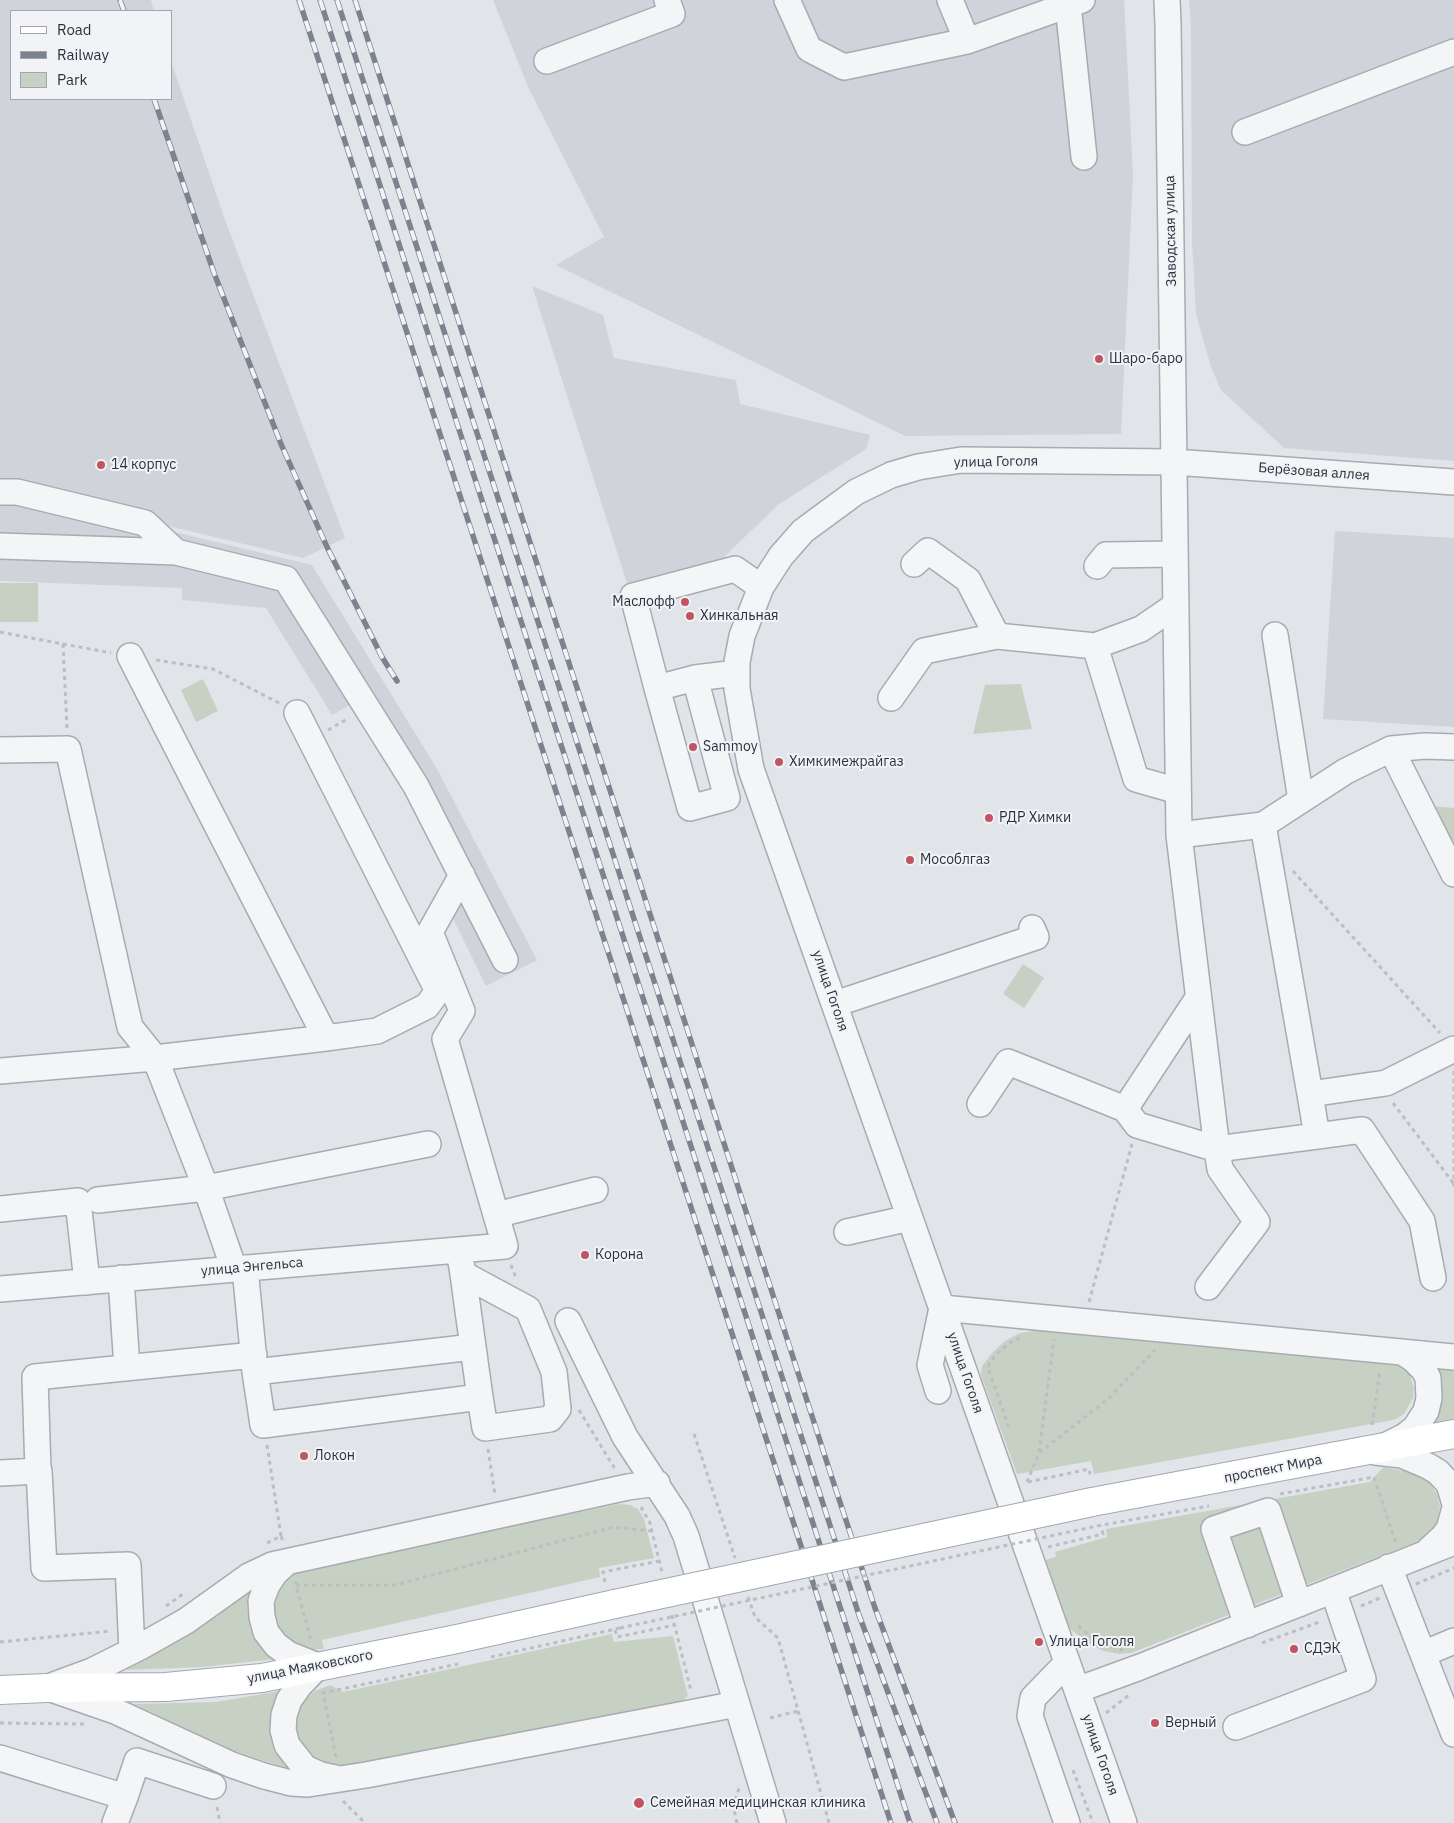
<!DOCTYPE html>
<html>
<head>
<meta charset="utf-8">
<style>
	body { margin:0 }
	#map { position:relative; width:1454px; height:1823px; overflow:hidden; background:#e1e4e8; font-family:"IBM Plex Sans",sans-serif }
	canvas { display:block }
	.legend { position:absolute; left:10px; top:10px; width:162px; height:90px; box-sizing:border-box; background:#f1f3f6; border:1px solid #a2a6ac; margin:0; padding:6px 9px; list-style:none; font-size:15px; color:#2b323e }
	.legend li { display:flex; align-items:center; gap:10px; height:25px }
	.legend b { width:25px; border:1px solid #a2a6ac }
</style>
</head>
<body>
<div id="map">
<canvas width="1454" height="1823"></canvas>
<ul class="legend">
<li><b style="height:6px;background:#fff"></b>Road</li>
<li><b style="height:6px;background:#7c8390"></b>Railway</li>
<li><b style="height:14px;background:#c6d1c3"></b>Park</li>
</ul>
</div>
<script>
const ctx = document.querySelector('canvas').getContext('2d');
ctx.lineJoin = 'round';
function fillPath(path, color) {
  ctx.fillStyle = color;
  ctx.fill(path, 'evenodd');
}
function shape(rows) {
  const path = new Path2D();
  for (const r of rows) {
    path.moveTo(r[0], r[1]);
    for (let i = 2; i < r.length; i += 2) path.lineTo(r[i], r[i + 1]);
  }
  return path;
}
function stroke(path, color, width, dash) {
  ctx.strokeStyle = color;
  ctx.lineWidth = width;
  ctx.lineCap = dash ? 'butt' : 'round';
  ctx.setLineDash(dash || []);
  ctx.stroke(path);
}
function label(font, color, halo, rows, align = 'center') {
  ctx.font = font + ' "IBM Plex Sans",sans-serif';
  ctx.lineWidth = 4;
  ctx.setLineDash([]);
  ctx.textBaseline = 'middle';
  ctx.strokeStyle = halo;
  ctx.fillStyle = color;
  for (const [text, x, y, turn = 0] of rows) {
    ctx.save();
    ctx.translate(x, y);
    ctx.rotate((+turn || 0) * Math.PI / 180);
    ctx.textAlign = isNaN(turn) ? turn : align;
    if (halo) ctx.strokeText(text, 0, 0);
    ctx.fillText(text, 0, 0);
    ctx.restore();
  }
}
fillPath(shape([
	[0,0,151,0,154,11,11,11,11,99,171,99,171,61,224,217,345,538,303,558,0,486],
	[493,0,1124,0,1133,175,1121,434,905,436,556,265,604,237,529,89],
	[1189,0,1454,0,1454,461,1284,448,1221,390,1211,367,1196,314,1192,242,1191,26],
	[532,286,603,315,614,358,736,380,740,404,870,435,866,449,779,504,723,558,627,583],
	[0,490,312,565,437,769,537,960,486,986,441,894,455,871,356,701,332,715,266,608,182,600,182,588,0,581],
	[1335,531,1454,538,1454,727,1323,719]
]), '#d0d3da');
fillPath(shape([
	[0,583,38,583,38,622,0,622],
	[203,679,218,711,196,722,181,690],
	[1021,684,1032,729,973,734,985,685],
	[1429,806,1454,808,1454,854],
	[1023,964,1044,978,1024,1008,1003,994],
	[1039,1330,1386,1359,1400,1364,1410,1375,1414,1389,1413,1398,1404,1414,1396,1419,1388,1421,1094,1474,1091,1461,1017,1474,981,1375,982,1366,993,1352,1005,1341,1020,1333],
	[1454,1361,1454,1419,1432,1424,1431,1370],
	[1383,1467,1415,1473,1429,1482,1437,1494,1440,1506,1437,1522,1431,1536,1131,1653,1119,1654,1104,1651,1093,1646,1070,1629,1063,1621,1042,1561,1056,1557,1055,1552,1107,1537,1106,1529,1370,1482],
	[619,1504,630,1505,638,1509,644,1519,654,1558,599,1568,600,1577,322,1640,324,1649,307,1650,283,1640,270,1616,274,1591,284,1578,301,1569],
	[251,1586,247,1600,248,1617,254,1635,276,1659,202,1667,126,1670,193,1632],
	[612,1634,614,1642,673,1636,688,1696,677,1705,349,1767,333,1768,301,1752,293,1725,297,1712,305,1700,315,1691,330,1685,343,1692],
	[281,1691,296,1771,235,1751,134,1704,216,1702]
]), '#c6d1c3');
const minor = shape([
	[787,0,809,49,844,67,967,41,1082,0],
	[950,0,967,41],
	[1068,5,1084,157],
	[547,61,672,14,667,0],
	[1245,132,1454,52],
	[0,492,17,492,145,523,176,552],
	[0,546,176,552,286,579,416,786,505,960],
	[914,564,928,551,968,580,997,636,1095,646,1141,629,1176,605],
	[1097,566,1106,555,1175,554],
	[1275,635,1301,800],
	[1095,646,1136,779,1178,791],
	[130,656,326,1038],
	[737,673,695,678,657,688,633,596,735,569,761,587],
	[657,688,690,808,727,798,695,678],
	[891,698,924,651,997,636],
	[1391,749,1454,874],
	[0,750,68,749,130,1027,155,1058,206,1188,234,1269],
	[1263,825,1310,1094],
	[1179,835,1263,825,1346,771,1391,749,1425,746,1454,747],
	[835,1004,1036,937,1032,928],
	[0,1071,155,1058,326,1038,377,1031,427,1006,438,991,297,713],
	[980,1104,1008,1062,1125,1109,1137,1125,1217,1149,1179,835,1168,24,1167,0],
	[1125,1109,1198,998],
	[1317,1136,1362,1130,1422,1221,1433,1278],
	[98,1200,206,1188,428,1144],
	[0,1209,78,1201,87,1282],
	[496,1215,595,1190],
	[847,1232,910,1218],
	[459,1250,463,1274,473,1347,480,1397,485,1428,550,1419,558,1409,554,1372,528,1309,463,1274],
	[245,1268,255,1372,263,1425,480,1397],
	[121,1278,127,1368],
	[1208,1287,1257,1222,1220,1169,1217,1149,1317,1136,1310,1094,1386,1083,1454,1049],
	[0,1289,505,1246,445,1039,462,1011,430,932,462,875],
	[942,1308,1454,1357],
	[568,1321,625,1437,677,1516,686,1536,773,1823],
	[255,1372,473,1347],
	[938,1391,930,1365,942,1308],
	[1387,1445,1405,1436,1415,1428,1426,1411,1429,1398,1428,1378,1424,1370,1413,1359,1404,1353],
	[1375,1452,1402,1455,1428,1466,1438,1472,1449,1484,1454,1501],
	[38,1471,35,1377,254,1355],
	[0,1473,39,1471,44,1568,128,1565,132,1651],
	[1429,1550,1443,1537,1449,1529,1454,1511],
	[287,1562,275,1573,267,1585,261,1601,262,1617,266,1632,276,1645,288,1654,318,1666,299,1686,289,1700,284,1715,283,1730,287,1745,305,1768,321,1775,335,1778],
	[1389,1567,1454,1734],
	[1247,1625,1214,1529,1268,1511,1299,1604],
	[1423,1654,1454,1641],
	[1067,1663,1033,1698,1030,1716,1067,1823],
	[54,1685,92,1671,140,1647,186,1621,249,1576,272,1565,628,1487,657,1483],
	[54,1690,115,1711,232,1765,264,1776,291,1783,308,1784,366,1775,737,1704],
	[1077,1690,1140,1667,1454,1542],
	[1236,1727,1363,1679,1333,1590],
	[0,1758,125,1797,137,1761,213,1786],
	[115,1823,125,1797],
	[1124,1823,751,769,737,689,737,662,742,636,761,587,781,556,803,531,856,492,891,475,918,467,961,460,1174,462,1454,482]
]);
const major = shape([
	[1092,1502,1454,1434],
	[0,1690,47,1688,166,1687,262,1678,457,1639,615,1604]
]);
stroke(minor, '#a7abb2', 28);
stroke(major, '#a2a8b3', 30);
stroke(shape([
	[0,632,111,653],
	[63,644,67,728],
	[156,660,213,669,279,703],
	[328,730,349,718],
	[1293,871,1440,1033],
	[1454,1071,1454,1191],
	[1393,1103,1454,1184],
	[511,1265,516,1278],
	[1089,1302,1132,1144],
	[579,1410,615,1469],
	[1372,1425,1380,1370],
	[1009,1427,988,1368,990,1362,996,1355,1008,1344,1021,1337],
	[694,1434,735,1558],
	[267,1445,281,1536],
	[488,1449,495,1495],
	[1039,1452,1054,1339],
	[1027,1482,1039,1453,1108,1399,1155,1350],
	[1028,1482,1089,1469,1091,1478],
	[1280,1494,1374,1477,1396,1544],
	[641,1507,650,1523,662,1572],
	[1097,1526,1209,1506],
	[267,1543,281,1536,283,1542],
	[1048,1547,1103,1534,1101,1526],
	[295,1581,311,1640],
	[605,1582,603,1572,659,1561],
	[1416,1584,1454,1568],
	[296,1585,395,1585,614,1527,652,1531],
	[748,1597,755,1617,778,1638,829,1823],
	[166,1606,183,1594],
	[1361,1606,1380,1598],
	[672,1615,691,1691],
	[1078,1626,1095,1640,1122,1650,1123,1652],
	[615,1630,617,1637,675,1625],
	[0,1642,111,1631],
	[1262,1643,1322,1621],
	[491,1657,620,1628],
	[1106,1713,1129,1695],
	[770,1718,798,1711],
	[0,1723,84,1724],
	[336,1757,323,1693,458,1664],
	[1073,1770,1093,1823],
	[343,1801,365,1823],
	[217,1807,220,1823],
	[737,1823,733,1805,740,1786]
]), '#bcbec3', 3, [4, 4]);
stroke(minor, '#f4f5f7', 25);
stroke(major, '#fff', 28);
const rail = shape([
	[120,0,124,11],
	[299,0,891,1823],
	[320,0,910,1823],
	[337,0,859,1615,937,1823],
	[355,0,832,1478,875,1608,955,1823],
	[154,99,214,273,281,444,327,547,382,657,397,681]
]);
stroke(rail, '#7c8390', 5.5);
stroke(rail, '#f1f3f6', 4, [11]);
const majorBridge = shape([
	[615,1604,1092,1502]
]);
stroke(majorBridge, '#a2a8b3', 30, []);
stroke(shape([
	[620,1628,1097,1526]
]), '#bcbec3', 3, [4, 4]);
stroke(majorBridge, '#fff', 28);
for (const [x, y, r, color] of [
	[1099,359,5,"#c05460"],
	[101,465,5,"#c05460"],
	[685,602,5,"#c05460"],
	[690,616,5,"#c05460"],
	[693,747,5,"#c05460"],
	[779,762,5,"#c05460"],
	[989,818,5,"#c05460"],
	[910,860,5,"#c05460"],
	[585,1255,5,"#c05460"],
	[304,1456,5,"#c05460"],
	[1039,1642,5,"#c05460"],
	[1294,1649,5,"#c05460"],
	[1155,1723,5,"#c05460"],
	[639,1803,6,"#c05460"]
]) {
  const dot = new Path2D();
  dot.arc(x, y, r, 0, 2 * Math.PI);
  ctx.fillStyle = color;
  ctx.fill(dot);
  stroke(dot, '#f1f3f6', 2);
}
label('14px', '#2b323e', '#f1f3f6', [
	["Заводская улица",1171,231,-91],
	["улица Гоголя",996,462,-1],
	["Берёзовая аллея",1314,472,4],
	["улица Гоголя",830,991,71],
	["улица Энгельса",252,1267,-5],
	["улица Гоголя",965,1373,71],
	["проспект Мира",1273,1469,-11],
	["улица Маяковского",310,1667,-11],
	["улица Гоголя",1100,1755,71]
]);
label('14px', '#2b323e', '#f1f3f6', [
	["Шаро-баро",1109,359],
	["14 корпус",111,465],
	["Маслофф",675,602,"right"],
	["Хинкальная",700,616],
	["Sammoy",703,747],
	["Химкимежрайгаз",789,762],
	["РДР Химки",999,818],
	["Мособлгаз",920,860],
	["Корона",595,1255],
	["Локон",314,1456],
	["Улица Гоголя",1049,1642],
	["СДЭК",1304,1649],
	["Верный",1165,1723],
	["Семейная медицинская клиника",650,1803]
], 'left');
</script>
</body>
</html>
